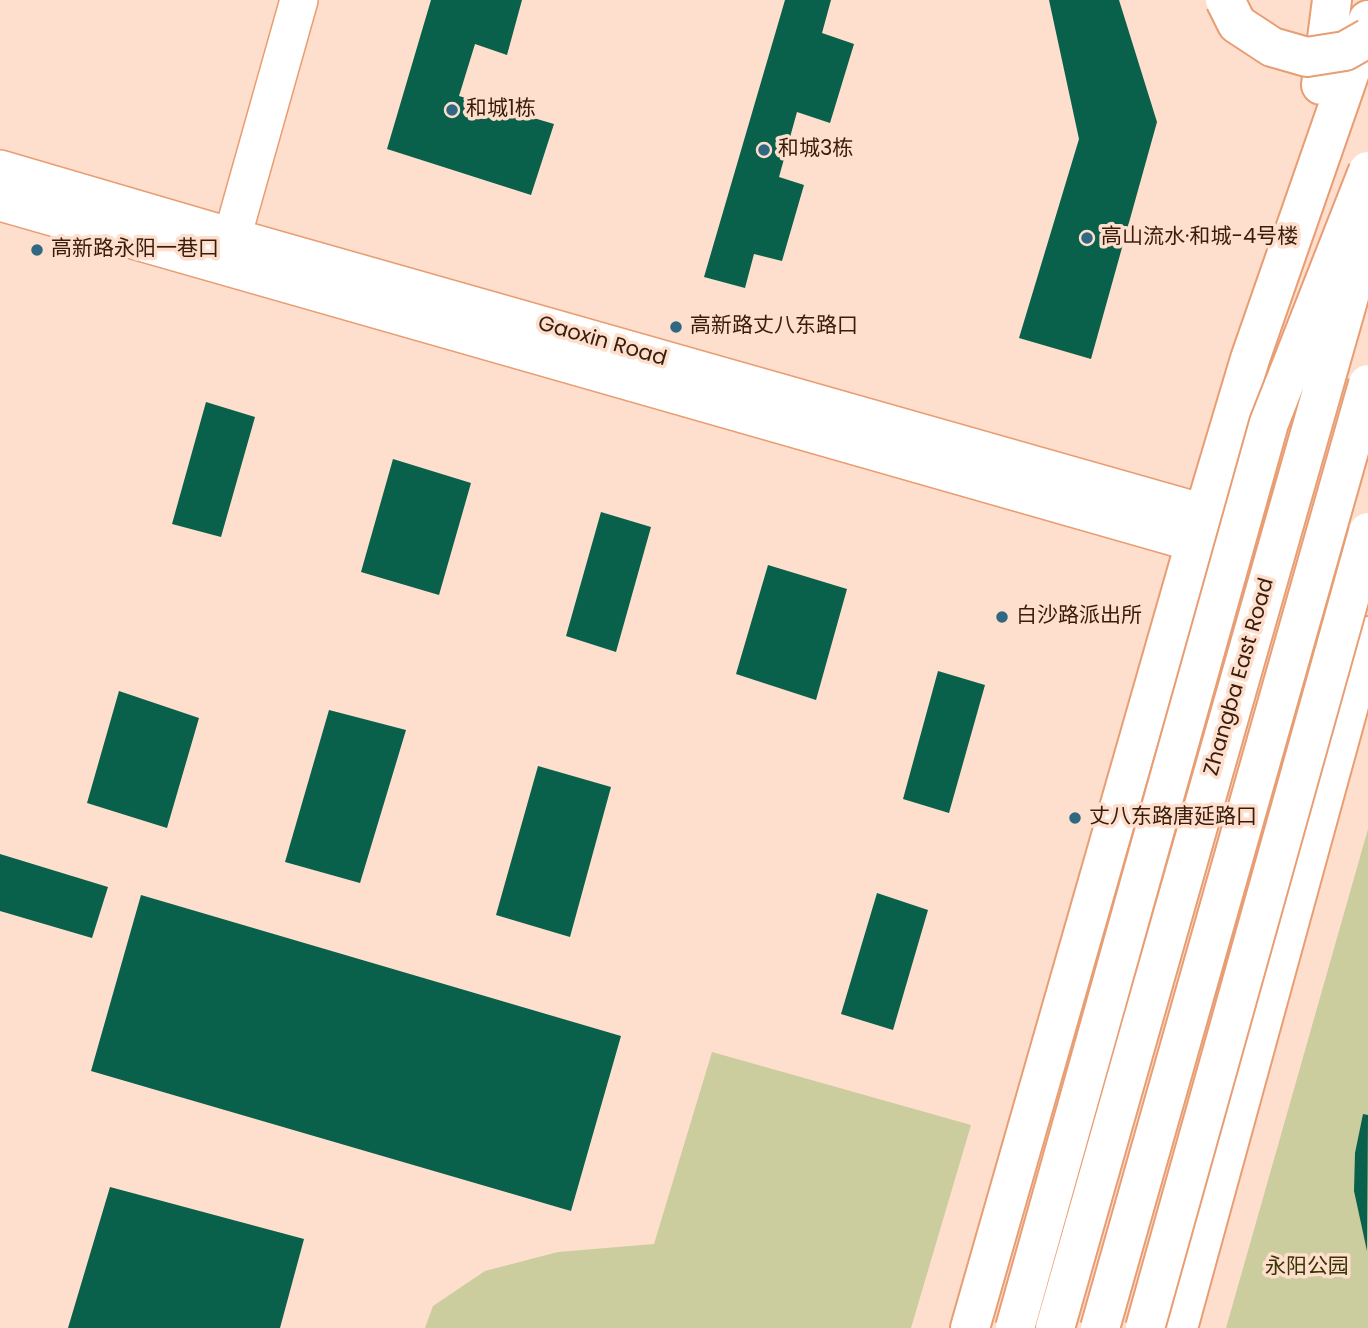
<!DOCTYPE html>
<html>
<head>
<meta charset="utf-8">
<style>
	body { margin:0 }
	canvas { display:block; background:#fedecc }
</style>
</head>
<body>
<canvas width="1368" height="1328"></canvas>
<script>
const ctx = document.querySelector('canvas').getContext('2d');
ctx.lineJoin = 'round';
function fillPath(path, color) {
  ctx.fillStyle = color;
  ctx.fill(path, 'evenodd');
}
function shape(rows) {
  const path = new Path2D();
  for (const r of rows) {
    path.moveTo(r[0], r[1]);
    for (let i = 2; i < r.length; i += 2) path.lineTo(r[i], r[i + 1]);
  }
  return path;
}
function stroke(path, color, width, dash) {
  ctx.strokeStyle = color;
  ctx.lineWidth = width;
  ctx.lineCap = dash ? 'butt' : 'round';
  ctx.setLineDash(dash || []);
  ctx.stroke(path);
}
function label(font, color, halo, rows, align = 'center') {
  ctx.font = font + ' Poppins,"Noto Sans SC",sans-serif';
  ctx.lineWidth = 7;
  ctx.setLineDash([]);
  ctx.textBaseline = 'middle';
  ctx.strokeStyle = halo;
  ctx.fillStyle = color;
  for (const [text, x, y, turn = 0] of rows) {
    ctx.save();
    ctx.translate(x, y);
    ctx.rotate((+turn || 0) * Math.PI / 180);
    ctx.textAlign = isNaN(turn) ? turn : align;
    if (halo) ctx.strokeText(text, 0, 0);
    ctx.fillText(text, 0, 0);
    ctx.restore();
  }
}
fillPath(shape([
	[1368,829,1368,1328,1226,1328],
	[712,1052,971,1125,911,1328,425,1328,433,1306,485,1271,558,1252,654,1244]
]), '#cbcd9f');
fillPath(shape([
	[431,0,522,0,507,55,475,44,459,96,554,124,531,195,387,149],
	[785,0,831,0,822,33,854,44,830,123,797,112,779,177,804,185,782,261,754,254,745,288,704,277],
	[1049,0,1119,0,1157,122,1091,359,1019,338,1079,139],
	[206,402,255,417,221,537,172,524],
	[393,459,471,483,439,595,361,572],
	[601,512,651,527,616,652,566,636],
	[768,565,847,589,816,700,736,674],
	[938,671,985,685,949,813,903,799],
	[119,691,199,718,167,828,87,803],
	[329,710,406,730,360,883,285,862],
	[538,766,611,787,570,937,496,915],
	[0,854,108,887,92,938,0,911],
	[877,893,928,910,893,1030,841,1014],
	[141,895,621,1036,571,1211,91,1071],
	[1363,1114,1368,1115,1367,1251,1354,1191,1355,1153],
	[110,1187,304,1239,280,1328,68,1328]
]), '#09604b');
const secondary = shape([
	[0,169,232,237,1204,513],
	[0,202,1195,543],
	[226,259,299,0]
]);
const primary = shape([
	[1321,85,1332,0],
	[970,1328,1195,543,1250,359,1368,20],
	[1178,1328,1368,636]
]);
stroke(secondary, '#e89d72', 40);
stroke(primary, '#e89d72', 42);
stroke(secondary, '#fff', 37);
stroke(primary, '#fff', 38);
const primaryBridge = shape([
	[1225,0,1237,24,1272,47,1307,57,1345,51,1368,38],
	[1015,1328,1269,423,1368,171],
	[1055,1328,1366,237],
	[1100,1328,1368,384],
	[1145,1328,1368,532]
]);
stroke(primaryBridge, '#e89d72', 42, []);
stroke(primaryBridge, '#fff', 38);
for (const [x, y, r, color] of [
	[452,110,7,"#306882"],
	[764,150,7,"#306882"],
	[1087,238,7,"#306882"],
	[37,250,7,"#306882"],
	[676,327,7,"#306882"],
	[1002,617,7,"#306882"],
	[1075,818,7,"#306882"]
]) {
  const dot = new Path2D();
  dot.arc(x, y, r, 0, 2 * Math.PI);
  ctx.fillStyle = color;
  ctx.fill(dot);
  stroke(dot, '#fedecc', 2.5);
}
label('21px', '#391c0a', '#fedecc', [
	["和城1栋",466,110],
	["和城3栋",778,150],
	["高山流水·和城-4号楼",1101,238],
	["高新路永阳一巷口",51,250],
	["高新路丈八东路口",690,327],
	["白沙路派出所",1016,617],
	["丈八东路唐延路口",1089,818]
], 'left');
label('21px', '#391c0a', '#fedecc', [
	["Gaoxin Road",602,342,16],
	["Zhangba East Road",1240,677,-74]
]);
label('21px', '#363603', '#fedecc', [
	["永阳公园",1307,1268]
]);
</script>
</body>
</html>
